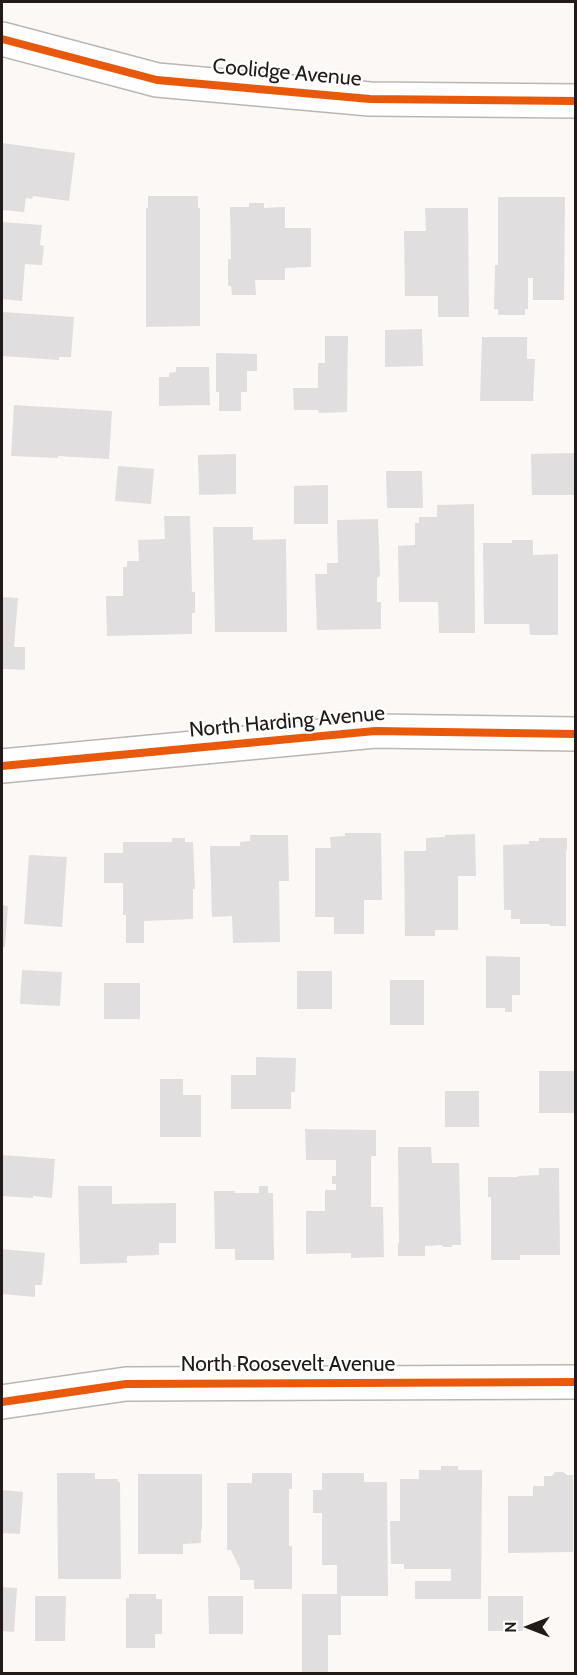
<!DOCTYPE html>
<html>
<head>
<meta charset="utf-8">
<style>
	body { margin:0 }
	#map { position:relative; width:577px; height:1675px; overflow:hidden; background:#fbf8f5; font-family:Cabin,sans-serif }
	canvas { display:block }
	.frame { position:absolute; inset:0; border:3px solid #211a16; pointer-events:none }
	.north { position:absolute; left:499px; top:1597px; width:60px; height:60px; -webkit-text-stroke:4px #fff; paint-order:stroke; rotate:270deg; font-size:16px; font-weight:700; line-height:24px; text-align:center; color:#211a16 }
	.north::after { content:''; display:block; margin:auto; width:21px; height:27px; background:#211a16; clip-path:polygon(50% 0,100% 100%,50% 72%,0 100%) }
</style>
</head>
<body>
<div id="map">
<canvas width="577" height="1675"></canvas>
<div class="frame"></div>
<div class="north">N</div>
</div>
<script>
const ctx = document.querySelector('canvas').getContext('2d');
ctx.lineJoin = 'round';
function fillPath(path, color) {
  ctx.fillStyle = color;
  ctx.fill(path, 'evenodd');
}
function shape(rows) {
  const path = new Path2D();
  for (const r of rows) {
    path.moveTo(r[0], r[1]);
    for (let i = 2; i < r.length; i += 2) path.lineTo(r[i], r[i + 1]);
  }
  return path;
}
function stroke(path, color, width, dash) {
  ctx.strokeStyle = color;
  ctx.lineWidth = width;
  ctx.lineCap = dash ? 'butt' : 'round';
  ctx.setLineDash(dash || []);
  ctx.stroke(path);
}
function label(font, color, halo, rows, align = 'center') {
  ctx.font = font + ' Cabin,sans-serif';
  ctx.lineWidth = 4.5;
  ctx.setLineDash([]);
  ctx.textBaseline = 'middle';
  ctx.strokeStyle = halo;
  ctx.fillStyle = color;
  for (const [text, x, y, turn = 0] of rows) {
    ctx.save();
    ctx.translate(x, y);
    ctx.rotate((+turn || 0) * Math.PI / 180);
    ctx.textAlign = isNaN(turn) ? turn : align;
    if (halo) ctx.strokeText(text, 0, 0);
    ctx.fillText(text, 0, 0);
    ctx.restore();
  }
}
fillPath(shape([
	[2,143,75,153,69,201,33,196,32,199,26,198,24,212,2,210],
	[148,196,198,196,198,208,200,208,200,326,146,327,146,208,148,208],
	[498,197,565,197,564,300,533,300,533,278,528,278,528,309,525,309,525,315,498,315,498,309,494,309,495,265,498,265],
	[249,203,264,203,264,208,285,207,285,228,311,228,311,267,285,268,285,280,255,280,256,295,232,295,231,286,228,286,228,259,231,259,230,207,249,207],
	[425,208,468,208,469,317,438,317,438,296,405,296,404,231,426,231],
	[2,222,42,225,40,245,44,246,42,265,25,264,22,301,2,299],
	[2,312,74,317,71,357,59,357,59,360,2,356],
	[422,329,423,366,385,367,385,330],
	[325,336,348,336,347,412,319,413,318,410,294,410,293,388,318,388,318,363,325,363],
	[482,337,527,337,527,359,535,359,533,401,480,401],
	[216,353,257,354,257,371,247,371,247,392,241,392,241,411,219,411,219,392,216,392],
	[176,367,209,367,210,405,159,406,159,377,169,377,169,373,176,372],
	[14,405,112,411,109,459,58,456,58,458,11,456],
	[576,453,576,495,532,495,531,454],
	[236,454,236,494,199,495,198,455],
	[118,466,154,469,151,504,115,501],
	[386,471,422,471,423,508,387,508],
	[328,485,328,524,294,524,294,486],
	[474,504,475,633,439,633,438,602,399,602,398,546,415,545,415,523,419,523,419,517,437,517,437,505],
	[164,516,190,516,192,592,195,592,195,613,192,613,192,634,107,636,106,596,123,596,123,567,127,567,127,561,139,561,138,540,165,539],
	[378,519,380,576,377,578,377,602,381,602,381,629,317,630,315,574,327,574,327,563,338,563,337,520],
	[213,527,253,527,253,540,286,539,287,632,215,632],
	[512,540,533,540,533,555,558,554,558,635,530,635,529,624,484,624,483,543,512,543],
	[2,597,18,598,14,647,25,647,25,670,2,669],
	[345,833,381,833,382,900,364,900,364,934,334,934,334,917,315,917,315,848,331,848,330,837,345,836],
	[475,834,476,876,458,876,458,930,435,930,435,936,405,936,404,851,426,851,426,838,445,837,445,835],
	[250,835,288,835,289,881,279,881,280,942,233,943,232,916,212,917,210,846,240,846,240,842,250,841],
	[172,838,185,838,185,842,193,842,195,889,193,889,193,919,144,921,144,943,126,943,126,915,123,915,123,883,104,883,104,853,123,853,123,842,172,842],
	[539,838,567,838,567,850,566,850,566,926,550,926,550,924,520,924,520,919,511,919,511,910,504,910,503,845,529,844,529,841,539,841],
	[29,855,67,857,62,927,24,924],
	[2,905,8,906,5,947,2,947],
	[486,956,520,957,520,995,512,995,512,1012,505,1012,505,1008,486,1008],
	[22,970,62,972,60,1006,20,1004],
	[297,971,332,971,332,1009,297,1009],
	[390,980,424,980,424,1025,390,1025],
	[104,983,140,983,140,1019,104,1019],
	[256,1057,296,1058,295,1092,291,1092,291,1109,231,1109,231,1075,256,1075],
	[539,1071,576,1071,576,1113,539,1113],
	[160,1079,183,1079,183,1095,201,1095,201,1137,160,1137],
	[445,1091,479,1091,479,1127,445,1127],
	[305,1129,376,1130,376,1156,371,1156,371,1207,383,1207,384,1257,351,1258,351,1253,306,1254,306,1211,325,1211,325,1190,336,1190,336,1184,332,1184,332,1176,336,1176,336,1160,306,1160],
	[398,1147,431,1147,432,1163,459,1163,461,1245,452,1245,452,1247,443,1247,442,1245,425,1246,425,1256,398,1256,398,1243,399,1243],
	[2,1155,55,1159,52,1198,33,1196,33,1198,2,1196],
	[539,1168,559,1168,560,1255,520,1255,520,1260,491,1260,491,1197,488,1197,488,1177,518,1177,518,1176,539,1175],
	[78,1186,112,1186,112,1204,176,1203,176,1243,159,1243,159,1255,127,1256,127,1263,80,1264],
	[259,1186,268,1186,268,1193,273,1193,274,1260,235,1260,235,1249,215,1249,214,1191,235,1191,235,1193,259,1193],
	[2,1249,45,1253,42,1285,35,1285,35,1297,2,1294],
	[441,1466,458,1466,458,1470,482,1470,481,1599,415,1599,415,1581,451,1581,451,1569,404,1569,404,1564,391,1564,390,1521,400,1521,400,1479,419,1479,419,1470,441,1470],
	[555,1472,563,1472,567,1475,573,1475,573,1552,508,1553,508,1496,533,1496,533,1486,544,1486,544,1476,552,1476],
	[57,1473,95,1473,95,1479,118,1479,118,1482,120,1482,121,1579,58,1579],
	[252,1473,292,1473,292,1489,289,1489,289,1546,292,1546,292,1589,254,1589,254,1580,240,1580,240,1569,231,1550,227,1550,227,1483,252,1483],
	[322,1473,364,1473,364,1482,387,1482,388,1596,341,1596,341,1635,328,1635,328,1674,302,1674,302,1594,337,1594,337,1565,322,1565,322,1513,313,1513,313,1490,322,1490],
	[138,1474,202,1474,202,1530,201,1530,201,1543,183,1544,183,1554,138,1554],
	[2,1490,23,1492,20,1534,2,1533],
	[2,1587,17,1588,14,1632,2,1631],
	[129,1594,156,1594,156,1599,162,1599,162,1634,155,1634,155,1648,126,1648,126,1598,129,1598],
	[35,1596,66,1596,65,1641,35,1641],
	[208,1596,243,1596,243,1634,209,1634],
	[488,1596,523,1596,523,1631,488,1631]
]), '#e1dee0');
const street = shape([
	[2,39,157,80,370,99,576,101],
	[2,766,375,731,576,734],
	[2,1402,126,1384,576,1382]
]);
stroke(street, '#bbb6b2', 36);
stroke(street, '#fefefe', 33);
stroke(shape([
	[2,39,157,80,370,99,576,101],
	[2,766,375,731,576,734],
	[2,1402,126,1384,576,1382]
]), '#e8590c', 8);
label('21px', '#211a16', '#fff', [
	["Coolidge Avenue",287,73,5],
	["North Harding Avenue",287,722,-5],
	["North Roosevelt Avenue",288,1365]
]);
</script>
</body>
</html>
